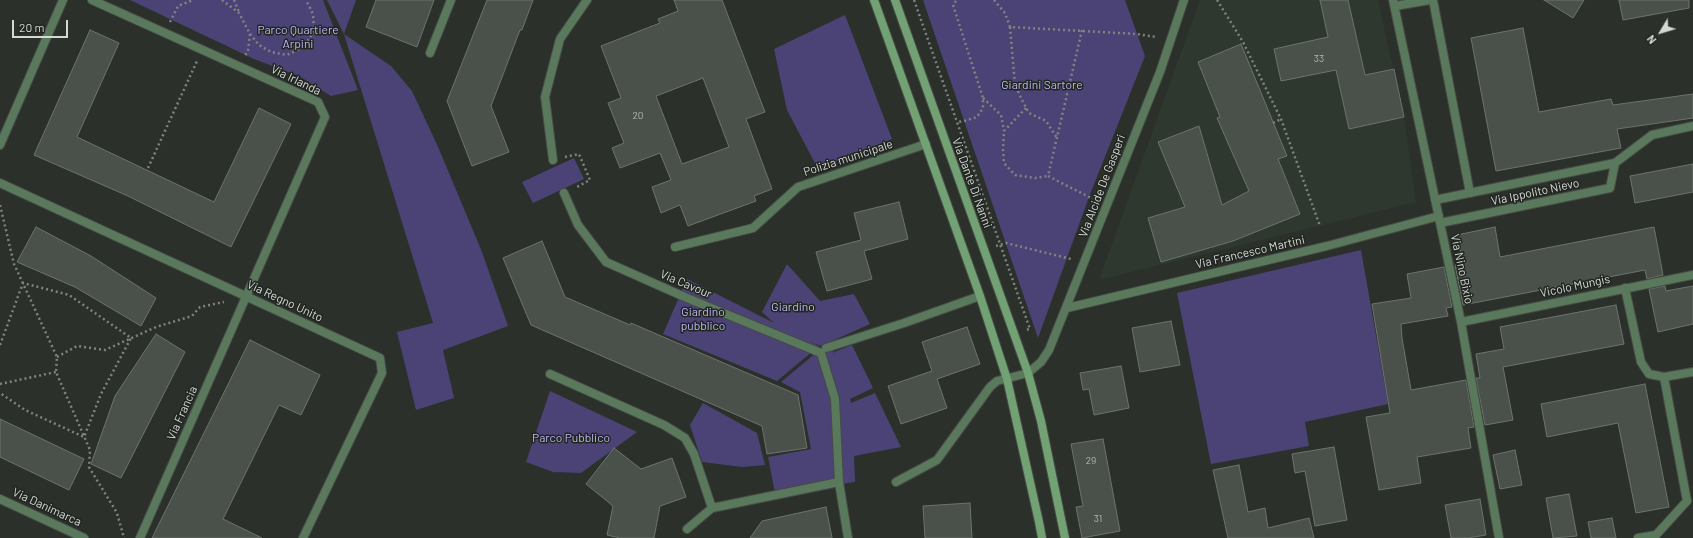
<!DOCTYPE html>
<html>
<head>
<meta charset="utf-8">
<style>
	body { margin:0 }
	#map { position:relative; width:1693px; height:538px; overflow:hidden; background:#2b302b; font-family:Barlow,sans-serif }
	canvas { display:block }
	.north { position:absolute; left:1641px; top:12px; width:40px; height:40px; -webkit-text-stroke:3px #212621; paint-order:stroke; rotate:232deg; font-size:11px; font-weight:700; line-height:16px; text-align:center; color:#d5d9d5 }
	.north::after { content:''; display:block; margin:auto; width:14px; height:18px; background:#d5d9d5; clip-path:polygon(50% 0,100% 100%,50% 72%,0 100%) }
	.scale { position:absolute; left:12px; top:20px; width:56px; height:18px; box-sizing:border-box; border:2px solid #d5d9d5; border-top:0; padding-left:5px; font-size:12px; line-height:14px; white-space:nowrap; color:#d5d9d5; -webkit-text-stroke:3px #212621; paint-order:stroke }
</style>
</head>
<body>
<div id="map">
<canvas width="1693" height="538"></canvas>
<div class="north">N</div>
<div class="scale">20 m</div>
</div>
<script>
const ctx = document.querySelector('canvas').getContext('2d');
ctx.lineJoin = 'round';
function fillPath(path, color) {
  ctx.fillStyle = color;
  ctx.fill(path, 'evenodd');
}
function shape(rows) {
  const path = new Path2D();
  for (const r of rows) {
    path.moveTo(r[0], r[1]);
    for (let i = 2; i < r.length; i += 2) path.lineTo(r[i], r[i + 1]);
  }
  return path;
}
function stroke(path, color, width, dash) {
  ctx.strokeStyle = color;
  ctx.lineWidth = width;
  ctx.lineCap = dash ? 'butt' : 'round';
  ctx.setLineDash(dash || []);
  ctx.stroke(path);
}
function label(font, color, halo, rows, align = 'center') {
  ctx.font = font + ' Barlow,sans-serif';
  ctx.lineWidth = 3;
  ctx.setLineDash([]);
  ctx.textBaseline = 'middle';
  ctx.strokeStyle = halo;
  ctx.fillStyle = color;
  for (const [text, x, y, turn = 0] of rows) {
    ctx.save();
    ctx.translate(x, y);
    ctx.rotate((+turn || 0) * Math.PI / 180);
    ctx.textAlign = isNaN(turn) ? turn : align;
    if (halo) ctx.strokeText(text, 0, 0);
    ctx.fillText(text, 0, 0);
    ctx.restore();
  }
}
fillPath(shape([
	[1200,0,1378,0,1404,117,1416,202,1099,280]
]), '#2e382e');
fillPath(shape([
	[130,0,323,0,358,90,331,96,299,76,254,59],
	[327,0,356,0,344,34,391,66,412,91,439,149,482,252,508,326,443,350,454,398,416,410,397,332,433,323,344,34],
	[923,0,1125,0,1145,56,1089,197,1038,338],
	[845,15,892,139,818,169,787,110,774,49],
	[574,158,584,179,533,203,522,182],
	[1361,250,1388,404,1305,422,1309,446,1211,464,1177,293],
	[787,264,820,301,854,294,870,324,830,342,835,356,834,352,852,345,873,388,850,399,851,403,875,393,901,447,854,456,855,482,775,493,768,457,811,449,800,392,781,382,828,343,821,346,811,342,819,346,777,381,663,334,687,279,774,323,762,312],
	[550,391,637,432,581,473,553,472,526,462],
	[703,403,757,433,765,465,742,467,702,462,690,425]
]), '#4b4375');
const building = shape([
	[376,0,434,0,417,47,366,27,376,0],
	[487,0,533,0,522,30,520,30,491,106,509,152,472,166,447,101,487,0],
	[674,0,722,0,765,112,746,119,772,189,754,196,756,201,688,226,680,205,661,213,652,187,671,180,660,153,620,168,612,148,624,143,608,103,621,98,601,46,660,23,658,19,678,11,674,0],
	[703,78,729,147,682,164,656,96,703,78],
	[1320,0,1348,0,1365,75,1394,69,1404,117,1349,129,1336,70,1281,81,1274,49,1328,37,1320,0],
	[1544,0,1584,0,1573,18,1544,0],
	[1619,0,1689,0,1689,8,1623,20,1619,0],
	[1523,28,1539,112,1611,99,1613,105,1693,94,1693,118,1617,129,1621,148,1496,171,1471,38,1523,28],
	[90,30,119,43,77,137,214,202,259,108,291,124,231,247,128,196,34,155,90,30],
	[1241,44,1287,156,1278,159,1300,214,1233,241,1161,262,1148,218,1185,207,1158,142,1199,126,1222,205,1249,191,1217,118,1220,117,1198,62,1241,44],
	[1693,164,1693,192,1635,203,1630,176,1693,164],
	[899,202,908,239,864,251,872,279,827,291,816,252,861,240,854,213,899,202],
	[36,227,91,256,156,298,141,326,75,287,17,262,36,227],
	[1495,227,1500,257,1654,227,1663,275,1647,279,1645,270,1463,305,1455,265,1463,264,1457,235,1495,227],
	[542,241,565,297,630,325,631,323,798,395,807,448,767,454,762,426,531,325,503,258,542,241],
	[1444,267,1452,307,1446,308,1448,316,1401,324,1402,338,1411,390,1466,380,1474,427,1468,428,1471,448,1417,457,1421,483,1379,490,1366,417,1390,413,1372,304,1411,298,1407,274,1444,267],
	[1665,286,1666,291,1693,286,1693,324,1658,332,1649,289,1665,286],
	[1616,305,1624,344,1503,367,1513,420,1485,425,1476,378,1480,378,1476,354,1504,349,1500,327,1616,305],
	[1171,321,1180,365,1140,372,1132,328,1171,321],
	[967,327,980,364,937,379,947,408,901,424,888,386,932,371,922,342,967,327],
	[156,334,185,352,121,478,91,464,115,396,156,334],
	[250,340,320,375,301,415,279,405,223,519,262,538,152,538,250,340],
	[1121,366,1129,408,1094,415,1089,389,1083,390,1080,373,1121,366],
	[1645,384,1669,507,1636,513,1618,423,1547,437,1541,404,1645,384],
	[0,419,84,459,69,490,0,457,0,419],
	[1103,439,1120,531,1082,538,1076,507,1083,506,1071,444,1103,439],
	[1334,447,1347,520,1315,526,1305,471,1295,473,1292,454,1334,447],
	[614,448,641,469,672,458,686,497,660,506,654,538,620,538,607,535,613,506,586,484,614,448],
	[1515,450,1522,485,1500,489,1493,455,1515,450],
	[1239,465,1248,512,1265,508,1268,528,1309,518,1314,538,1228,538,1213,470,1239,465],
	[1569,494,1577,536,1553,538,1546,498,1569,494],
	[1480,499,1486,535,1468,538,1451,538,1445,505,1480,499],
	[970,503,972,538,925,538,923,506,970,503],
	[826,507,832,538,750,538,762,521,826,507],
	[1612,518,1616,538,1591,538,1588,522,1612,518]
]);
fillPath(building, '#4a504a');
stroke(building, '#6d736d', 1);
const lane = shape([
	[1433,0,1470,193],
	[1395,6,1430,0],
	[675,247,753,228,798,187,926,144]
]);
const street = shape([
	[92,0,318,102,325,117,140,538],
	[1393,0,1461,322,1499,538],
	[430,53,451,0],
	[0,145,63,0],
	[553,160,545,97,560,39,587,0],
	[0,183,380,358,382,373,303,538],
	[564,193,578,225,606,262,687,298,821,353,835,399,839,482,848,538],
	[1435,200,1615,163,1652,135,1693,126],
	[1440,223,1610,188,1615,163],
	[1625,288,1641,362,1649,374,1664,377,1693,372],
	[1067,308,1327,246,1439,216],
	[1461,322,1693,275],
	[826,348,904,323,980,296],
	[550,374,664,425,685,438,694,454,712,508],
	[1664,377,1687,501],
	[896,482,937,460,990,387,997,381,1028,373,1041,362,1049,350,1160,72,1184,0],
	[0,499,84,538],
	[687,529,712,508,839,482],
	[1638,538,1656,535,1687,501]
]);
const secondary = shape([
	[874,0,980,296,1007,379,1039,522,1042,538],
	[895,0,1028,373,1041,421,1065,538]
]);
stroke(lane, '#464b46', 10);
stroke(street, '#464b46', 10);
stroke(secondary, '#464b46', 10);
stroke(shape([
	[222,0,239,13,250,34,248,50,245,56],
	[234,0,239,12],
	[914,0,1030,329,1025,330],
	[994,0,1005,13,1010,27,1137,34,1156,37],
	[1217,0,1243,42,1281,119,1320,226],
	[956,1,953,5,983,98,983,108,977,117,964,121,958,122],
	[170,22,178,6,193,0],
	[1010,27,1015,85,1022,100,1029,113,1046,121,1057,138],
	[1082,30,1048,176,1093,199],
	[250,34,259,45,271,52,287,55,304,47,314,31,313,14,306,0],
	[983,98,1001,115,1004,131],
	[1026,108,1004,131,1003,150,1004,163,1015,175,1035,178,1048,176],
	[1273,123,1281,119],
	[565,157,579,154,590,180,575,188],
	[148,168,197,61],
	[0,205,14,264,57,357,56,372,90,450,89,467,117,513,124,538],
	[996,246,1006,243,1071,259],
	[0,345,23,283,69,295,131,338,101,394,84,437,25,410,0,393],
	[57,357,77,346,105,350,156,327,192,316,200,307,224,302],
	[0,384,56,372]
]), '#808480', 2.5, [2, 3]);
stroke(lane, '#5a785b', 8);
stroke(street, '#5a785b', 8);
stroke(secondary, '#72a173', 8);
label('10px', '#b2b7b2', null, [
	["33",1319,59],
	["20",638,116],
	["29",1091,461],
	["31",1098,519]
]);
label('12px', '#bdb6f7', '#212621', [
	["Parco Quartiere",298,30],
	["Arpini",298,44],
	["Giardini Sartore",1042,85],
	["Giardino",793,307],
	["Giardino",703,312],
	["pubblico",703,326],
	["Parco Pubblico",571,438]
]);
label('12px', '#d5d9d5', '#212621', [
	["Via Irlanda",296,80,26],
	["Polizia municipale",848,158,-18],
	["Via Dante Di Nanni",972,183,70],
	["Via Alcide De Gasperi",1102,186,-69],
	["Via Ippolito Nievo",1535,192,-12],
	["Via Francesco Martini",1250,252,-13],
	["Via Nino Bixio",1462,269,78],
	["Via Cavour",686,284,23],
	["Vicolo Mungis",1575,286,-12],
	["Via Regno Unito",285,301,25],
	["Via Francia",182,413,-66],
	["Via Danimarca",47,507,25]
]);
</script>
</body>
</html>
